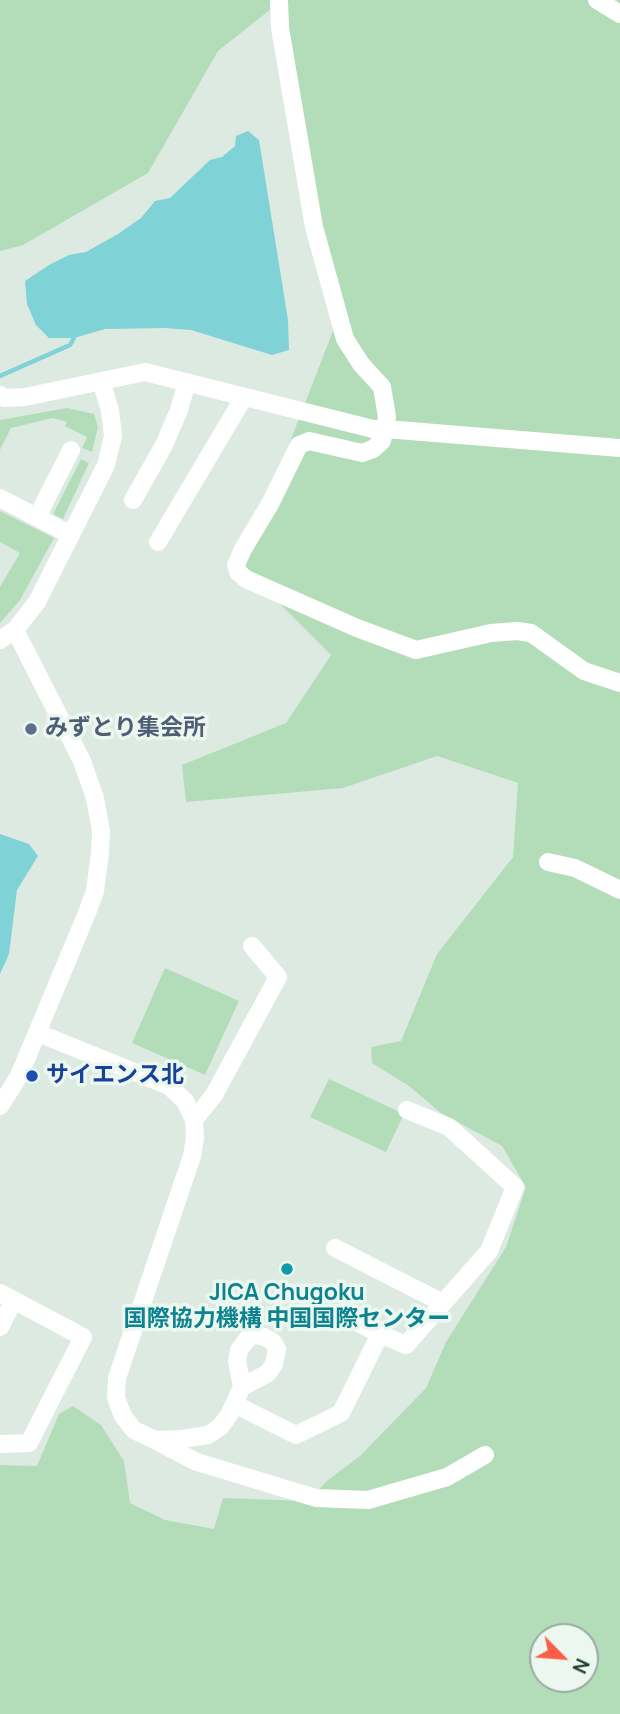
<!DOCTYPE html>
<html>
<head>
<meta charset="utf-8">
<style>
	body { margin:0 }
	#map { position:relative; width:620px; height:1714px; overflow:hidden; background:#dceae2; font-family:Manrope,sans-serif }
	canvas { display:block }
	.north { position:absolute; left:529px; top:1623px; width:70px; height:70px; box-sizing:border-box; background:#ecf7f0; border:2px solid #99aba2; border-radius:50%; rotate:115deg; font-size:19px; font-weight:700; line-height:28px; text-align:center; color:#1d3a2e }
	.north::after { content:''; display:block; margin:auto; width:24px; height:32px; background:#fd5d47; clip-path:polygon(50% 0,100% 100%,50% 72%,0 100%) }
</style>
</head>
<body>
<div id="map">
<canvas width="620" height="1714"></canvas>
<div class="north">N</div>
</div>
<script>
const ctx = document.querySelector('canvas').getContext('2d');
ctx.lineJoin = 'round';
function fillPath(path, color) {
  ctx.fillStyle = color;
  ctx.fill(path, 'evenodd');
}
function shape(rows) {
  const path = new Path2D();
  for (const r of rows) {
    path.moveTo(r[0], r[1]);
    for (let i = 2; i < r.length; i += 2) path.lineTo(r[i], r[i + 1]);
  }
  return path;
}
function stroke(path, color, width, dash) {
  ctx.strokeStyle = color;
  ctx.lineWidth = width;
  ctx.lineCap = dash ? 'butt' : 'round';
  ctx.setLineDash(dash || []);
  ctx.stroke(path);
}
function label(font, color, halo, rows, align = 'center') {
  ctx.font = font + ' Manrope,"Noto Sans JP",sans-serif';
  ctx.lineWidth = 7;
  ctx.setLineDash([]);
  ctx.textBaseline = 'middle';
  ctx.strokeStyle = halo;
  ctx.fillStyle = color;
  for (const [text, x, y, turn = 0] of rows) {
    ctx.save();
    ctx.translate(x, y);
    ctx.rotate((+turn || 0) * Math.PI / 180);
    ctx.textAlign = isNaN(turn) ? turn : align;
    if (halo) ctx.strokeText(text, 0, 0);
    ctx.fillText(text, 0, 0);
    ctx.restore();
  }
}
fillPath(shape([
	[0,0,620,0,620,1714,0,1714,0,1465,37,1466,59,1414,73,1406,101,1425,124,1461,130,1503,165,1520,214,1529,223,1498,308,1501,328,1480,360,1456,426,1388,446,1342,506,1247,526,1187,502,1146,441,1113,409,1086,372,1063,371,1047,401,1041,437,954,513,857,518,783,437,756,343,788,186,802,182,765,286,723,331,655,242,566,336,323,271,9,218,51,148,173,23,245,0,251],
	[543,1637,585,1637,585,1679,543,1679],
	[67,408,94,414,98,427,92,452,82,448,87,437,65,426,67,422,53,418,11,428,0,450,0,420],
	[81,459,89,463,63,519,53,514],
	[0,511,54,538,20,600,0,623,0,587,20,553,0,542],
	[165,968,239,1001,205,1075,132,1043],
	[329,1079,404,1114,386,1152,310,1117]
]), '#b3ddb9');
fillPath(shape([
	[248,131,259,140,288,320,289,350,272,355,191,330,165,328,105,329,74,338,49,338,36,325,27,304,25,281,49,265,69,255,86,252,118,234,141,218,155,201,170,198,210,160,222,157,235,146,236,136],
	[0,834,29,844,38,856,17,890,9,954,0,974]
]), '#7fd2d5');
stroke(shape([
	[0,376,70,345,74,338]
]), '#7fd2d5', 4.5);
stroke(shape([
	[279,0,280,28,314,227,345,339,361,364,382,387,387,417,382,441,373,449,362,453,309,441,299,445,270,504,243,549,236,565,238,572,246,579,357,628,416,650,491,633,517,631,531,633,584,671,620,683],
	[597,0,620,14],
	[0,395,4,398,25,397,145,372,373,429],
	[398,430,620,448],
	[0,498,71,535],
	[133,500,164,445,179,410,187,382],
	[37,517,71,450],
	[158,542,244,397],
	[0,640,15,630,37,602,106,465,113,436,110,410,101,381],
	[548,862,575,868,620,890],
	[38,1033,169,1086,185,1101,194,1120,195,1138,192,1156,117,1378,116,1398,123,1416,134,1430,155,1440,182,1439,208,1435,220,1427,229,1415,242,1387,268,1373,274,1364,277,1349,273,1342,264,1337,256,1335,249,1337,239,1350,237,1361,242,1387],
	[0,1106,19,1076,87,913,95,891,100,853,101,831,95,798,82,761,15,630],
	[194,1120,214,1095,278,977,252,946],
	[335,1248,443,1303],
	[0,1293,83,1337,29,1443,0,1444],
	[0,1327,14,1300],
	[380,1334,406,1345,489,1251,515,1187,449,1127,407,1110],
	[234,1404,296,1435,341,1413,380,1334,339,1313],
	[158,1442,197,1462,316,1498,368,1500,447,1477,485,1455]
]), '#fff', 18);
stroke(shape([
	[373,429,398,430]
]), '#fff', 18);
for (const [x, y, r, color] of [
	[31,729,7,"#5c6f8a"],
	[32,1076,7,"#1a4fb4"],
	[287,1269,7,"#0f9aa8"]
]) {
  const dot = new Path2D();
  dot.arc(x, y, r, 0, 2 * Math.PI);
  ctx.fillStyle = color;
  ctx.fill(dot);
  stroke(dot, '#ecf7f0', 2.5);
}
label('bold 23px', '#4e5e75', '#ecf7f0', [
	["みずとり集会所",45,729]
], 'left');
label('bold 23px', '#164399', '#ecf7f0', [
	["サイエンス北",46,1076]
], 'left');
label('bold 23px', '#0d838f', '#ecf7f0', [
	["JICA Chugoku",287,1294],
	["国際協力機構 中国国際センター",287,1320]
]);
</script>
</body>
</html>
